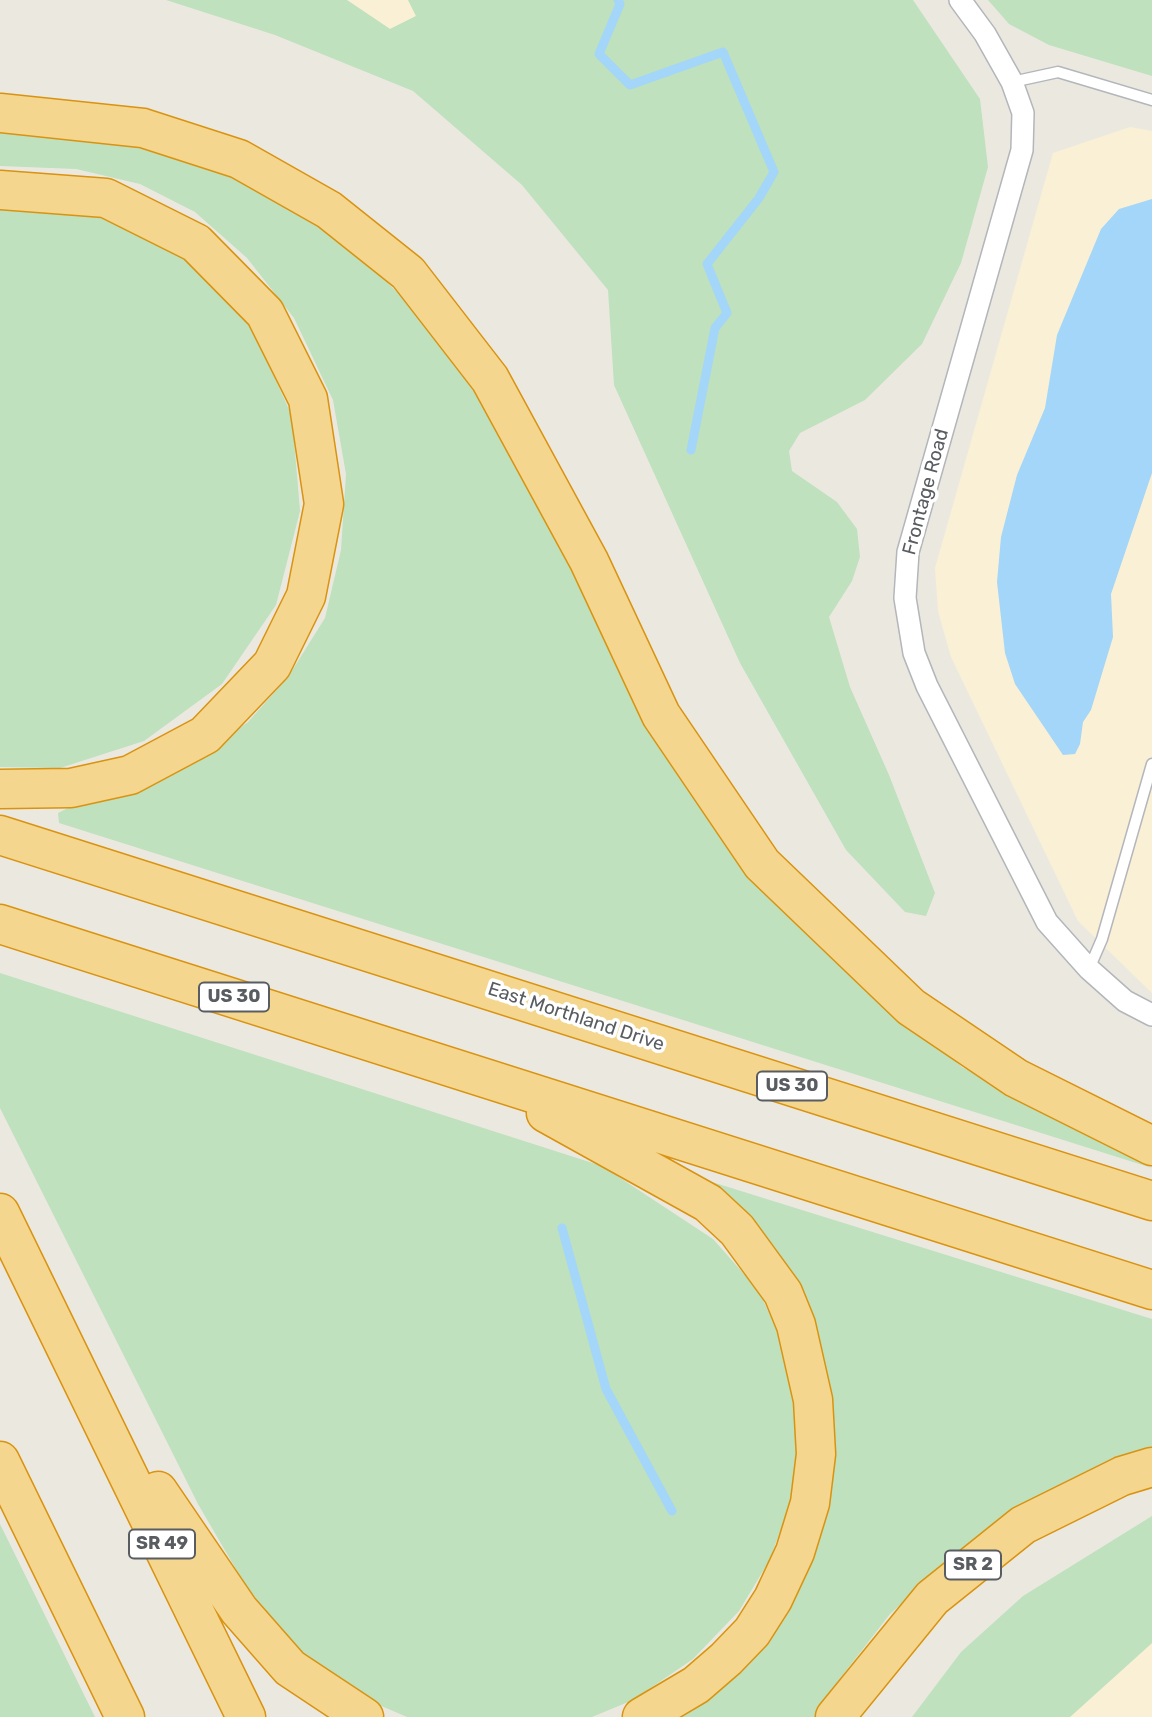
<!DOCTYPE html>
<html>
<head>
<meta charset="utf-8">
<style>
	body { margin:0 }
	canvas { display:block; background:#ebe8e0 }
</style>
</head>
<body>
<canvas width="1152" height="1717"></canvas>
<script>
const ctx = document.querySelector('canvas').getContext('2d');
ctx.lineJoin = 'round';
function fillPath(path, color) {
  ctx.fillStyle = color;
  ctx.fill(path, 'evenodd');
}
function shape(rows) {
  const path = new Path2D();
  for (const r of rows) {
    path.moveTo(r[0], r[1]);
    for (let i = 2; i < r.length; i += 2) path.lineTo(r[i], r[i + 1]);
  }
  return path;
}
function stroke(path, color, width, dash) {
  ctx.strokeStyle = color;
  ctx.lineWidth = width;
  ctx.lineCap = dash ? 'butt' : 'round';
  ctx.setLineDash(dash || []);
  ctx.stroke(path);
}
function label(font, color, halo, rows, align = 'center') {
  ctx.font = font + ' Rubik,sans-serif';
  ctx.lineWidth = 7;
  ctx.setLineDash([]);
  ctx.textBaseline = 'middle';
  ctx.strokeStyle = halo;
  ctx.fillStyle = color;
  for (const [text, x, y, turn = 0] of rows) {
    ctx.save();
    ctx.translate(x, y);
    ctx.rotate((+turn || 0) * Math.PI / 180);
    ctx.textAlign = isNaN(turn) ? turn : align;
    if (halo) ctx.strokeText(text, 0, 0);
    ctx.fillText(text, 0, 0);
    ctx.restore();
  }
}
fillPath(shape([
	[347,0,408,0,416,16,390,29],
	[1130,127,1152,131,1152,993,1078,921,951,657,938,611,935,568,1053,153],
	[1152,1643,1152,1717,1070,1717,1109,1682]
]), '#faf0d5');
fillPath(shape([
	[166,0,347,0,390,29,416,16,408,0,913,0,980,99,988,167,961,263,922,344,865,400,800,433,789,451,792,471,837,502,857,529,860,557,852,581,829,617,850,687,889,775,935,893,926,916,905,912,846,850,740,663,614,385,608,290,522,185,413,91,275,35],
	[988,0,1152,0,1152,76,1049,45,1009,24],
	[0,127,133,140,203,161,298,211,365,260,413,308,472,378,509,447,851,975,962,1067,1152,1168,59,823,58,813,68,808,138,789,195,761,248,722,288,677,325,618,341,550,346,474,333,400,294,318,247,258,195,212,140,184,76,169,0,166],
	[0,206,99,217,186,259,252,328,292,416,300,511,276,605,222,684,144,741,60,768,0,767],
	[0,973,602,1166,713,1239,759,1291,787,1353,800,1429,791,1503,769,1561,739,1611,693,1659,633,1700,592,1717,407,1717,344,1690,293,1647,244,1583,198,1504,0,1108],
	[712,1182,1152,1319,1152,1448,1104,1466,946,1564,890,1614,838,1681,817,1717,675,1717,709,1694,833,1429,823,1356,798,1283,762,1235],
	[1152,1516,1152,1643,1070,1717,912,1717,961,1652,1023,1596],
	[0,1524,95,1717,0,1717]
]), '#bfe1be');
fillPath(shape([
	[1152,199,1152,473,1111,594,1113,637,1091,710,1083,722,1080,744,1075,754,1063,755,1015,684,1005,653,997,582,1001,537,1017,475,1045,408,1057,335,1101,229,1119,209]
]), '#a3d6f8');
stroke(shape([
	[618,0,620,4,599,54,630,85,723,52,774,172,759,198,707,264,727,313,715,328,691,450],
	[562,1228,606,1389,672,1511]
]), '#a3d6f8', 9);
const lane = shape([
	[1012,82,1058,72,1152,100],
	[1089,969,1102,939,1152,764]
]);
const street = shape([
	[960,0,985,34,1012,82,1023,113,1022,150,908,552,905,598,914,653,927,686,1047,922,1089,969,1125,1001,1152,1015]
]);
const highway = shape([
	[0,113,143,128,239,159,329,210,408,273,490,379,589,561,661,715,762,864,911,1007,1016,1078,1152,1146],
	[0,190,106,198,196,243,265,313,308,399,324,504,306,596,272,665,205,735,130,775,71,788,0,789],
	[0,835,1152,1201],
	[0,924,1152,1290],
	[546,1113,708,1203,737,1230,783,1293,796,1325,813,1400,816,1454,810,1503,795,1552,773,1599,752,1632,726,1659,696,1685,642,1717],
	[0,1213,246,1717],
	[0,1461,125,1717],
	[158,1491,239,1610,290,1668,364,1717],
	[835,1717,932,1598,1023,1525,1122,1476,1152,1467]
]);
stroke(lane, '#b3b6ba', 13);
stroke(street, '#b3b6ba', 24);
stroke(highway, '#d99311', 41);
stroke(lane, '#fff', 10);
stroke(street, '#fff', 21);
stroke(highway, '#f4d68e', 38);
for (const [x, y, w] of [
	[234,997,70],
	[792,1086,70],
	[162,1544,66],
	[973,1565,56]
]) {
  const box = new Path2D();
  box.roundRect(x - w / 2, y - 14.5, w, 29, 5);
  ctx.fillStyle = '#fff';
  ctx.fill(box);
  stroke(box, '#595c60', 2);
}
label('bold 18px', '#595c60', null, [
	["US 30",234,997],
	["US 30",792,1086],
	["SR 49",162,1544],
	["SR 2",973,1565]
]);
label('19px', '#595c60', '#fff', [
	["Frontage Road",926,492,-75],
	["East Morthland Drive",576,1017,18]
]);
</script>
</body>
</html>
